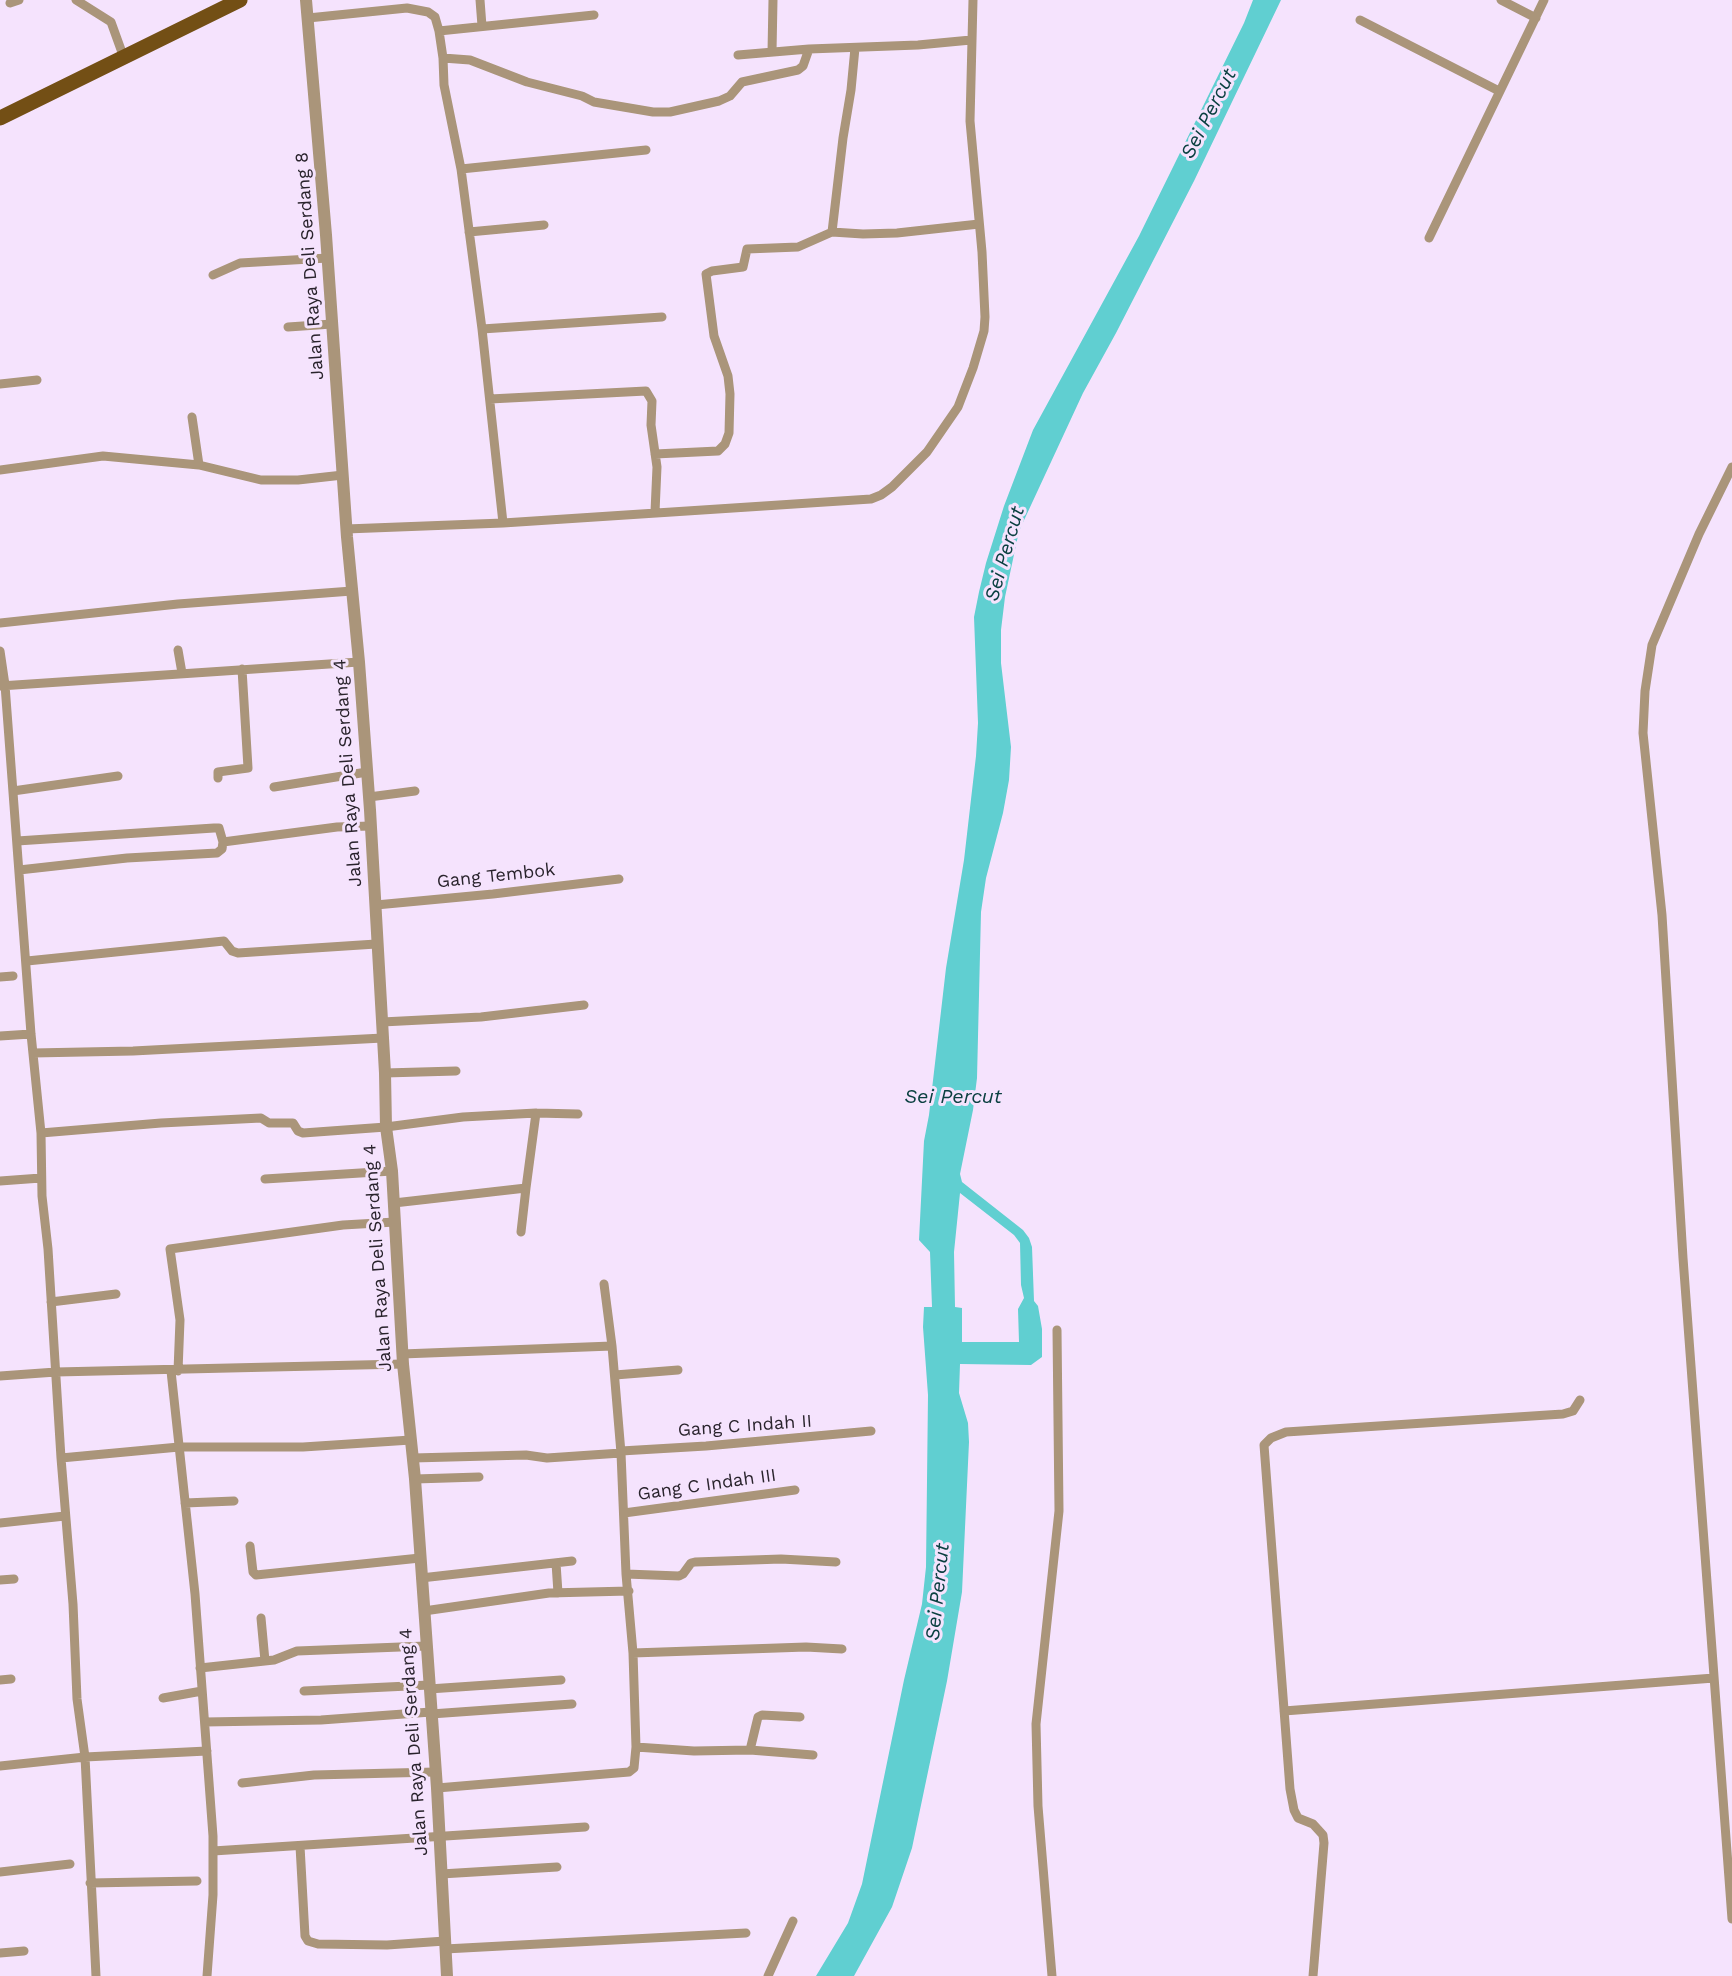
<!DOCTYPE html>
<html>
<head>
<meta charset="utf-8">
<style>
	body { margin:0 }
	canvas { display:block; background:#f5e3fd }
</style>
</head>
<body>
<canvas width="1732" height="1976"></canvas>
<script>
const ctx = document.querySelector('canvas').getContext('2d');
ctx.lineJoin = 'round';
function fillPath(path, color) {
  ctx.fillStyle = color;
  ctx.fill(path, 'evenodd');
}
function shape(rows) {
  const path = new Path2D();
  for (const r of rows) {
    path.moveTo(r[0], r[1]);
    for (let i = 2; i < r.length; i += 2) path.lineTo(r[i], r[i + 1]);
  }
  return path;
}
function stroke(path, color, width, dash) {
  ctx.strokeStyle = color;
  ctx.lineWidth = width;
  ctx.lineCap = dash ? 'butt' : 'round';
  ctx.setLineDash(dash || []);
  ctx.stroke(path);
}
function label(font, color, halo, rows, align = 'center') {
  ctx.font = font + ' "Work Sans",sans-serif';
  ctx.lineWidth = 6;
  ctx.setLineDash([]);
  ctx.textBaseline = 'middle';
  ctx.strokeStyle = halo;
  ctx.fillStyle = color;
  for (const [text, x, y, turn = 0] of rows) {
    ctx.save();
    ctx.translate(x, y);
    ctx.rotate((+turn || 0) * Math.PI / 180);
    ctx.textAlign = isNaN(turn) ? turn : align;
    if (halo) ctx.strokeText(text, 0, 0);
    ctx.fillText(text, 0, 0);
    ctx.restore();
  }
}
fillPath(shape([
	[1253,0,1281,0,1194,181,1116,333,1083,393,1019,531,1005,597,1001,630,1001,663,1011,747,1009,780,1003,813,986,878,981,912,977,1078,973,1110,960,1174,962,1182,1023,1230,1029,1238,1032,1247,1034,1301,1038,1306,1042,1329,1042,1357,1031,1365,960,1364,959,1393,968,1423,969,1442,962,1592,947,1681,912,1848,892,1907,854,1976,816,1976,848,1923,862,1884,904,1680,922,1604,926,1567,928,1395,923,1327,924,1307,932,1307,930,1252,919,1240,924,1141,929,1115,946,968,964,860,976,756,978,723,974,617,979,592,986,563,1004,506,1033,430,1139,236,1244,23],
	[960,1193,1014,1235,1020,1243,1021,1285,1024,1298,1018,1309,1019,1342,962,1342,962,1308,955,1307,954,1252]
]), '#60cfd1');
stroke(shape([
	[76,0,111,22,124,58],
	[480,0,482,26],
	[1501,0,1536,18],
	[10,3,19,0],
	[308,18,407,8,428,12,435,17,439,31,443,58,444,85,461,169,482,329,503,523],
	[1360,20,1499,91],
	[439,31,594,15],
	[855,48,851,90,843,138,832,232,863,234,897,233,979,224],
	[772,52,773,0],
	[738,55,809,49,918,45,971,40],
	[443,58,470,60,527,82,582,96,594,102,653,112,670,112,719,101,730,96,742,82,798,70,803,66,809,49],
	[461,169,646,150],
	[469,232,544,225],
	[1429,238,1544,0],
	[213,275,240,263,328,258],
	[288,327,332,324],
	[482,329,662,317],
	[0,384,37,380],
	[490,399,646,391,652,401,651,425,657,467,655,512],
	[192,417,199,465],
	[655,454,718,451,725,444,729,433,730,394,728,376,714,336,706,274,712,271,743,267,747,249,798,247,832,232],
	[1732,467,1699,534,1652,645,1645,691,1643,733,1662,915,1683,1258,1732,1919],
	[0,470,103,456,199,465,261,480,298,480,343,475],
	[346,529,503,523,871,499,881,495,892,487,927,452,958,407,973,368,984,331,985,317,982,252,970,121,973,0],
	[0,623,178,604,352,591],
	[178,650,182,673],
	[0,651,5,685,31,1034,41,1133,42,1196,48,1249,61,1458,73,1604,77,1699,85,1757,96,1976],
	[0,686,359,662],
	[218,778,218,772,248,768,242,669],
	[274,787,367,772],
	[13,791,118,776],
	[369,797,415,791],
	[17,841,214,828,219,828,223,842,337,827,371,826],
	[19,870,127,858,217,853,222,849,223,842],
	[376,905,493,894,619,879],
	[27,961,224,941,232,951,238,953,376,944],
	[0,977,13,976],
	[382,1022,481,1017,584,1005],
	[0,1036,31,1034],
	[33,1053,133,1051,383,1038],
	[385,1073,456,1071],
	[41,1133,161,1123,261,1118,269,1123,293,1123,298,1131,303,1133,386,1127,463,1117,536,1113,578,1114],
	[265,1179,392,1171],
	[0,1181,41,1178],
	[394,1203,526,1188,536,1113],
	[521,1232,526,1188],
	[604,1284,612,1346],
	[51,1302,116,1294],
	[402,1354,612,1346,621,1453,626,1574,633,1653,636,1747,694,1751,750,1750,813,1755],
	[171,1371,195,1594,213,1836,213,1895,207,1976],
	[178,1371,180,1320,170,1249,343,1225,395,1222],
	[615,1375,678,1370],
	[0,1376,56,1372,403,1364],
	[621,1451,706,1446,871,1431],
	[61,1458,179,1447,303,1447,411,1440],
	[413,1458,526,1455,547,1458,621,1453],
	[415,1479,479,1477],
	[185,1503,234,1501],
	[624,1513,795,1490],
	[0,1523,65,1516],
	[250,1546,253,1572,256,1575,420,1558],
	[556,1563,558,1593],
	[626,1574,679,1576,683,1574,691,1563,695,1562,781,1559,836,1562],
	[421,1578,572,1561],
	[0,1580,14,1579],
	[424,1611,549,1593,629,1591],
	[261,1618,265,1661],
	[633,1653,806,1647,842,1649],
	[200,1668,274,1660,297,1651,426,1646],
	[0,1680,11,1679],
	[429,1689,561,1680],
	[304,1691,429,1685],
	[163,1698,202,1691],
	[1284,1711,1714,1678],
	[431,1714,572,1704],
	[205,1722,321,1720,431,1712],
	[750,1750,758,1717,762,1715,800,1717],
	[0,1766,85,1757,207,1751],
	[242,1783,314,1775,435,1772],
	[437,1788,629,1772,634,1768,636,1747],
	[300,1846,305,1936,308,1941,318,1944,387,1945,445,1941],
	[213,1851,585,1827],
	[0,1872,70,1864],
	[441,1874,557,1867],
	[90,1883,197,1881],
	[445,1949,746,1933],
	[0,1953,24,1951],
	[768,1976,793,1921],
	[1052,1976,1038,1806,1036,1724,1059,1511,1057,1330],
	[1313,1976,1324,1843,1323,1835,1313,1824,1298,1818,1294,1810,1290,1789,1264,1445,1271,1438,1286,1432,1563,1414,1573,1411,1580,1400]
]), '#aa957a', 9);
stroke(shape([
	[306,0,326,235,347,537,359,662,370,810,385,1073,386,1127,392,1171,403,1364,415,1479,437,1788,447,1976]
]), '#aa957a', 12);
stroke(shape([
	[0,118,240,0]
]), '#734f15', 15);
label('18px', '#29232c', '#f5e3fd', [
	["Jalan Raya Deli Serdang 8",310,266,-94],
	["Jalan Raya Deli Serdang 4",348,773,-94],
	["Gang Tembok",496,876,-6],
	["Jalan Raya Deli Serdang 4",378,1258,-94],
	["Gang C Indah II",745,1426,-4],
	["Gang C Indah III",707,1485,-8],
	["Jalan Raya Deli Serdang 4",414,1742,-94]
]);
label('italic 20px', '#0b4041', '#f5e3fd', [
	["Sei Percut",1209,114,-63],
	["Sei Percut",1005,554,-74],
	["Sei Percut",953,1097],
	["Sei Percut",938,1592,-84]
]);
</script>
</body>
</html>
